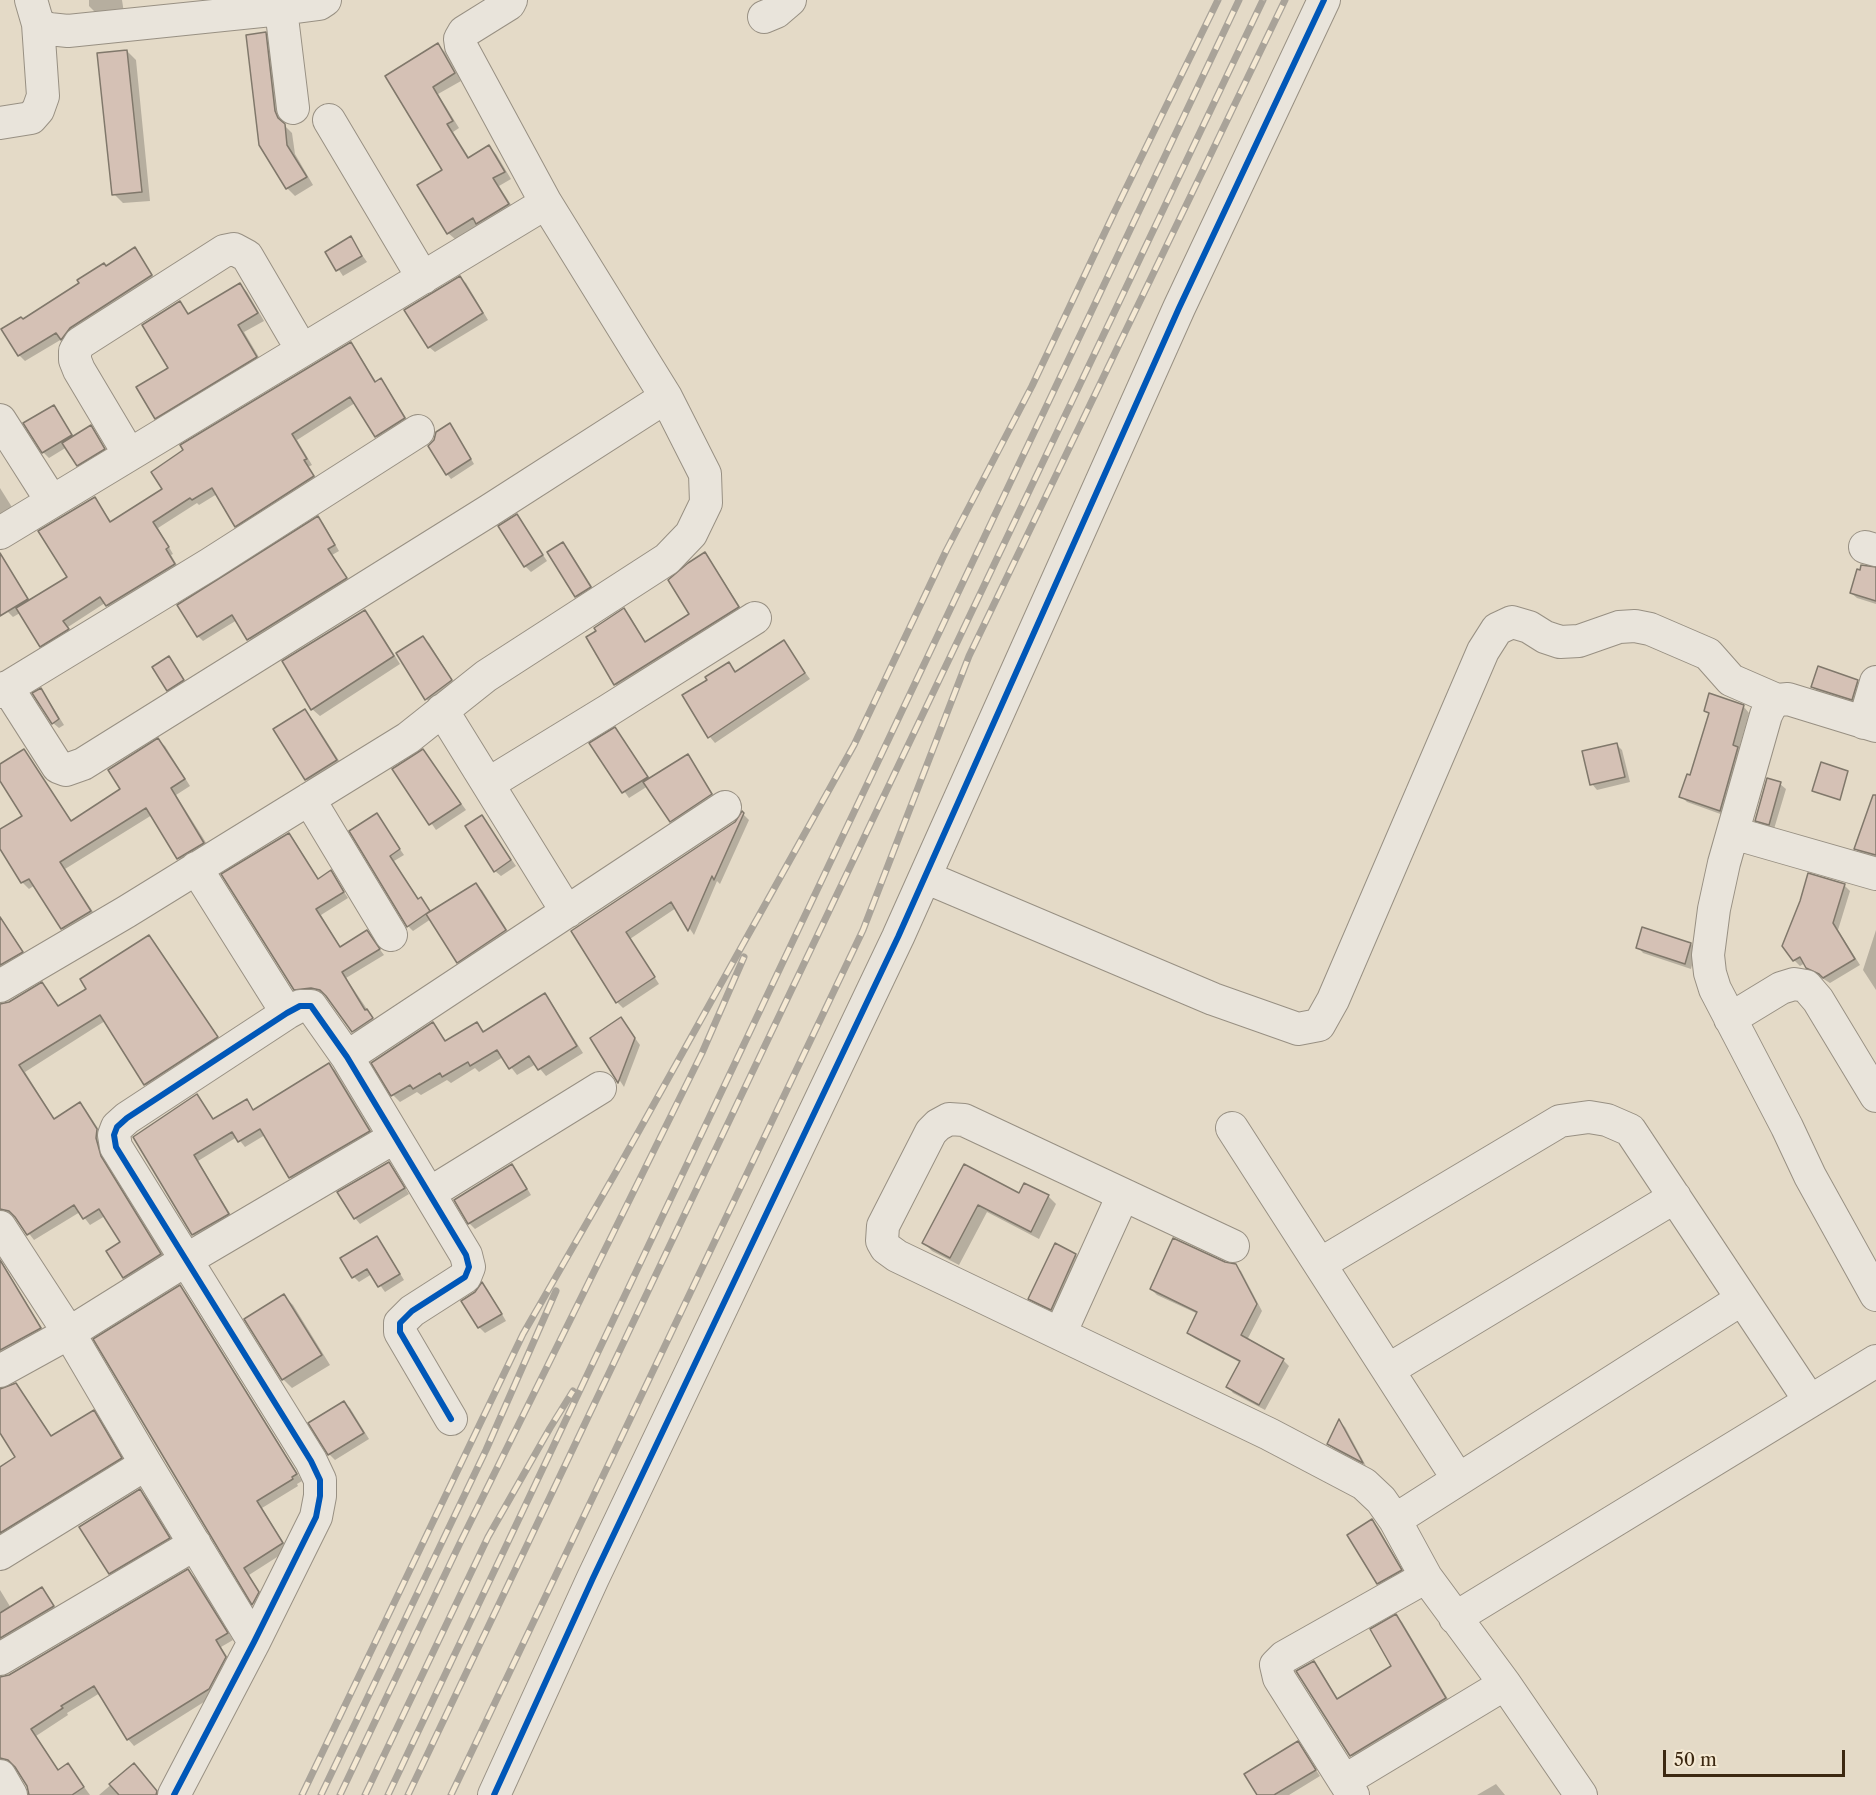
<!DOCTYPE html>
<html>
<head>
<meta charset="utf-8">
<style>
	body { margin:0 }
	#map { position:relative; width:1876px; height:1795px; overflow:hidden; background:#e4dac7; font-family:"Libre Caslon Text",serif }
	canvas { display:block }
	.scale { position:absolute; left:1663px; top:1750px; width:182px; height:27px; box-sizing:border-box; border:3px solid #3c2811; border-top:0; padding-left:8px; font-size:18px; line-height:21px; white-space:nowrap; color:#3c2811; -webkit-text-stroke:4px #f5e9d3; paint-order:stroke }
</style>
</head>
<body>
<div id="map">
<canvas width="1876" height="1795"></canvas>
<div class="scale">50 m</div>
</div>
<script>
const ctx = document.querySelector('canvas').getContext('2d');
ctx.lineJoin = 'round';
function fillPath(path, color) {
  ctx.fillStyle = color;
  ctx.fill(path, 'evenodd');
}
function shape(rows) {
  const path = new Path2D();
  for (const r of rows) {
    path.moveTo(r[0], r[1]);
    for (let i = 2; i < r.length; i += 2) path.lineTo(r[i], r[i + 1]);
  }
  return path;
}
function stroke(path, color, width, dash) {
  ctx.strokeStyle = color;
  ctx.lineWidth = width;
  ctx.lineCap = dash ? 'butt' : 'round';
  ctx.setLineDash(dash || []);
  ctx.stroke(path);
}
fillPath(shape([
	[89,0,122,0,124,13,98,15,89,6],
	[265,34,273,42,283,120,285,126,292,133,295,154,313,185,295,196,287,188,260,144],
	[438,45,445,52,461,81,438,94,459,128,453,132,470,159,489,147,496,154,511,179,499,186,515,211,484,230,479,225,455,239,448,233,444,170,387,76],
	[127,51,136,60,150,201,123,203,114,194],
	[350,238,367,262,343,276,327,252],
	[135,249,157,282,67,344,62,339,25,361,19,355,106,267],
	[460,278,466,283,488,320,435,352,429,347],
	[240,285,247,292,264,321,244,332,263,364,163,425,156,418,170,369,179,303,189,315],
	[351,344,356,350,377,383,381,380,386,386,410,424,381,442,376,436,355,403,297,440,312,465,308,467,319,482,241,532,236,526,217,494,199,505,197,503,158,528,173,554,171,555,180,570,113,611,105,603,68,627,73,635,47,651,20,613,13,617,7,611,0,600,0,554,30,601,69,577,95,498,112,523,164,490],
	[54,407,74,437,91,427,109,455,83,470,67,447,49,458,43,452],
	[454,430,474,464,451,479,447,474],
	[0,488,15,512,0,521],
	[517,516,547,561,531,572,525,566],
	[318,518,323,523,339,551,332,555,351,584,254,645,237,620,203,641,198,636],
	[563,544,569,550,596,593,582,602,576,596],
	[705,554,710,560,744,613,621,690,615,684,588,638,624,610,630,616,646,643,691,614],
	[1876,568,1876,604,1857,598,1851,593],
	[364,611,372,619,400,664,320,716,312,709],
	[423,638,429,643,456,686,432,704,426,699],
	[783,642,810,679,715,743,710,737,709,680,729,664,737,673],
	[168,658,188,686,173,695,168,690],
	[1857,681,1863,687,1858,705,1819,693,1813,687],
	[40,690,46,696,64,725,59,728,53,723],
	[1710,695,1744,707,1749,713,1739,749,1743,754,1726,816,1687,802,1681,796,1691,777,1710,715,1706,711],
	[304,711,313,720,345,770,315,788,306,779,275,729],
	[615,729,650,779,688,756,716,799,676,826,648,786,629,798,591,744],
	[158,740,165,746,190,786,176,795,210,849,185,865,179,858,152,815,65,869,97,918,68,935,62,928,35,885,29,889,22,882,0,846,0,831,24,816,0,778,0,766,23,751,30,758,72,822,122,790],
	[1616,744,1622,750,1630,782,1597,790,1592,784],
	[423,751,466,810,436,830,394,769],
	[1780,784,1786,789,1774,829,1762,826,1756,820],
	[742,813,749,820,720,884,717,881,694,935,676,908,630,939,659,984,623,1008,617,1002,573,931,736,823],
	[1876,814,1876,858,1862,854,1856,849],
	[376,815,404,855,394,861,419,900,421,899,432,913,476,885,482,890,511,936,464,968,458,962,431,919,413,931,408,926],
	[482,817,516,866,501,876,495,871],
	[289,835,294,840,319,880,331,872,348,898,321,915,341,948,367,932,384,955,346,978,377,1024,358,1037,327,995,318,993,301,994,295,989],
	[1844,885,1850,891,1838,930,1860,965,1830,983,1814,973,1805,963,1800,966,1794,960],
	[0,916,28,959,0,975],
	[1876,930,1876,990,1863,970],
	[149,937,155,943,223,1044,152,1091,145,1084,105,1021,25,1072,55,1120,80,1104,86,1110,103,1136,102,1145,107,1164,167,1261,131,1283,124,1277,122,1243,105,1216,90,1225,80,1212,34,1240,17,1218,7,1215,0,1217,0,1005,9,1003,42,984,59,1007,88,989],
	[1691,944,1696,950,1691,969,1643,953,1638,947],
	[545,995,551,1002,583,1053,546,1076,536,1064,517,1075,503,1057,479,1072,475,1068,451,1083,447,1080,421,1095,417,1092,400,1102,393,1095,433,1023,447,1042,477,1024,485,1032],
	[621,1019,640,1045,624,1087,592,1038],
	[329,1065,335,1070,375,1137,296,1183,290,1177,265,1135,245,1147,237,1137,198,1161,234,1220,199,1240,193,1235,135,1138,197,1095,214,1120,246,1101,255,1111],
	[389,1163,394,1169,409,1194,360,1224,355,1218],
	[511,1166,517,1171,531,1195,475,1229,469,1223],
	[965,1166,1020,1195,1048,1196,1056,1204,1039,1239,987,1212,959,1265,932,1251,924,1243],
	[376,1238,382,1244,404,1280,385,1292,372,1274,359,1282,354,1277],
	[1056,1245,1076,1255,1081,1261,1057,1314,1035,1304,1029,1298],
	[0,1259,46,1335,0,1360],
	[1235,1265,1241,1271,1262,1311,1247,1340,1284,1361,1289,1366,1265,1410,1233,1393,1228,1387,1241,1363,1194,1338,1189,1332,1198,1314,1157,1295,1151,1289],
	[482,1284,488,1290,506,1321,485,1333,479,1327,463,1301,476,1293],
	[180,1287,186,1293,302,1481,297,1484,298,1486,262,1508,288,1550,249,1575,264,1599,259,1609,254,1604,95,1339],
	[284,1296,293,1305,330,1365,292,1388,283,1379,246,1320],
	[19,1389,25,1396,52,1437,93,1412,100,1419,127,1465,0,1543,0,1468,18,1457,0,1430,0,1402],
	[344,1403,350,1408,369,1439,335,1460,329,1454,310,1423],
	[1340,1422,1345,1427,1366,1466,1335,1450,1329,1444],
	[140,1491,147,1498,176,1546,117,1581,110,1573],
	[1372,1521,1378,1527,1406,1576,1384,1589,1378,1583],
	[188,1571,195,1577,233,1640,221,1647,232,1664,215,1695,134,1746,128,1739,100,1693,67,1713,68,1715,36,1736,59,1771,68,1765,90,1795,30,1795,28,1785,17,1766,7,1764,0,1766,0,1678,10,1676],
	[42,1589,59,1613,0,1648,0,1590,11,1608],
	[1396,1616,1402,1622,1451,1704,1357,1761,1351,1755,1298,1672,1314,1663,1319,1668,1338,1699,1393,1666],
	[1298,1743,1320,1776,1289,1795,1258,1795],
	[134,1765,160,1795,99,1795],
	[1496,1784,1505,1795,1477,1795]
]), '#0003');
const building = shape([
	[266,32,275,111,278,118,285,124,287,145,307,177,286,189,259,145,246,35,266,32],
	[438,43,455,73,433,87,453,121,447,124,468,158,489,145,505,172,493,178,509,204,476,224,473,218,447,234,417,185,442,170,385,76,438,43],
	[127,50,142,192,112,195,97,53,127,50],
	[351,236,362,256,336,271,325,252,351,236],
	[135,247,152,275,70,328,61,340,56,333,18,356,1,329,21,317,23,319,79,283,77,280,104,263,106,266,135,247],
	[460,276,483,313,428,348,404,310,460,276],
	[240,283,258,313,238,325,257,357,155,419,136,387,168,368,142,325,180,301,188,314,240,283],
	[351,342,375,382,381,378,405,418,375,437,350,397,292,434,307,459,304,460,314,476,235,527,212,488,192,500,190,498,153,522,169,547,166,549,175,564,106,606,100,597,63,621,69,629,40,647,16,608,67,577,38,531,95,497,110,522,162,489,151,472,183,450,180,445,351,342],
	[54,405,72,435,42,453,23,423,54,405],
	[450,423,471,459,446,475,428,446,434,440,436,432,450,423],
	[91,425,105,449,77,466,62,443,91,425],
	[517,514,543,555,524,567,498,526,517,514],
	[318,516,335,545,328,549,347,578,247,640,232,615,197,637,177,605,318,516],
	[563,542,591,587,575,597,547,552,563,542],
	[705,552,739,607,614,685,586,637,596,631,594,628,624,608,645,642,689,614,668,580,688,563,705,552],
	[0,553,28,599,0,616,0,553],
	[1861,565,1876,567,1876,601,1850,593,1857,569,1860,570,1861,565],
	[365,610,394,656,311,710,282,661,365,610],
	[423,636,452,680,425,700,396,653,423,636],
	[784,640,805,673,708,738,682,695,707,680,705,677,729,662,735,672,784,640],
	[169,656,184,680,167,691,152,667,169,656],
	[1818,666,1858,680,1852,700,1811,687,1818,666],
	[41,688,59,719,52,724,32,693,41,688],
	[1709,693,1744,705,1733,745,1738,747,1720,811,1679,797,1687,774,1690,775,1709,713,1704,711,1709,693],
	[305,709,337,760,305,780,273,729,305,709],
	[615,727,648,777,622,793,589,743,615,727],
	[158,738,185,779,171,788,204,843,177,859,146,808,60,862,91,911,61,929,29,879,21,883,0,849,0,829,22,816,0,781,0,764,24,749,71,821,120,789,108,770,158,738],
	[1617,743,1625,777,1590,785,1582,751,1617,743],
	[423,749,461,804,429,825,392,769,423,749],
	[688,754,712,794,670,822,643,782,688,754],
	[1821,762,1848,771,1840,800,1812,791,1821,762],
	[1767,778,1781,782,1769,825,1755,821,1767,778],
	[1873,795,1876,795,1876,855,1854,849,1873,795],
	[742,811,744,813,714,880,712,876,688,931,671,902,626,932,655,977,616,1003,571,931,735,822,742,811],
	[377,813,400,849,390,856,418,899,421,897,430,911,407,927,349,831,377,813],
	[482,815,511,860,494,872,465,826,482,815],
	[289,833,318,879,331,870,344,892,316,909,340,947,367,930,380,949,342,972,365,1010,367,1009,373,1018,352,1032,326,996,320,990,311,988,294,990,221,874,289,833],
	[1808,873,1845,884,1833,923,1855,959,1823,978,1819,974,1806,968,1800,957,1793,961,1782,946,1800,901,1808,873],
	[476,883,506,930,457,963,426,914,476,883],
	[0,917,23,952,0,965,0,917],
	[1642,927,1691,943,1685,964,1636,948,1642,927],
	[149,935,218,1037,144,1085,100,1015,19,1065,54,1119,80,1102,97,1129,96,1138,101,1156,161,1254,123,1278,106,1251,120,1242,99,1209,83,1219,74,1205,27,1235,15,1217,9,1211,0,1209,0,1004,9,1002,42,982,58,1006,86,989,80,979,149,935],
	[545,993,577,1046,538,1070,529,1056,509,1069,497,1050,470,1066,468,1062,442,1077,440,1073,413,1089,410,1085,391,1096,371,1063,433,1022,445,1041,477,1022,483,1032,545,993],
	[621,1017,635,1038,618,1083,590,1038,621,1017],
	[329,1063,370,1131,289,1178,260,1129,238,1142,232,1132,194,1155,229,1214,192,1235,133,1137,197,1094,213,1119,247,1099,253,1110,329,1063],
	[389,1162,405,1188,354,1219,337,1192,389,1162],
	[512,1164,527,1189,468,1224,454,1200,512,1164],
	[964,1164,1019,1193,1024,1183,1049,1195,1031,1232,978,1205,950,1258,922,1243,964,1164],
	[377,1236,400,1274,378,1287,367,1269,352,1278,340,1258,377,1236],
	[1173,1238,1225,1262,1236,1264,1257,1304,1241,1335,1284,1359,1259,1405,1226,1387,1240,1361,1187,1333,1197,1312,1150,1289,1173,1238],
	[1055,1243,1076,1254,1051,1310,1028,1299,1055,1243],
	[0,1260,41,1328,0,1350,0,1260],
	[482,1282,502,1314,478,1328,461,1301,475,1292,482,1282],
	[180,1285,297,1474,292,1477,293,1479,257,1501,283,1543,244,1568,259,1592,252,1605,93,1339,180,1285],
	[284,1294,322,1355,282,1380,244,1319,284,1294],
	[16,1383,51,1436,94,1410,122,1458,0,1533,0,1467,15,1457,0,1433,0,1389,16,1383],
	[344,1401,364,1433,328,1455,308,1423,344,1401],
	[1339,1419,1363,1463,1327,1444,1339,1419],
	[140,1489,170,1538,109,1574,79,1527,140,1489],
	[1372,1519,1402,1570,1377,1584,1347,1535,1372,1519],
	[188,1569,228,1633,216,1640,226,1657,209,1689,127,1740,94,1686,61,1706,63,1708,31,1729,58,1770,68,1763,84,1787,72,1795,29,1795,27,1786,15,1767,8,1760,0,1758,0,1677,9,1675,188,1569],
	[42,1587,54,1606,0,1638,0,1613,42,1587],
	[1396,1614,1446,1698,1350,1756,1296,1671,1314,1661,1337,1699,1391,1666,1370,1629,1396,1614],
	[1298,1741,1316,1770,1274,1795,1257,1795,1244,1774,1298,1741],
	[134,1763,157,1791,156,1795,119,1795,109,1784,134,1763]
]);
fillPath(building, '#d5c1b5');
stroke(building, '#80786b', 1.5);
const minor = shape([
	[281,9,293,108],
	[764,17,776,12,790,0],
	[38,24,49,29,68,31,281,9,319,4,325,0],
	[329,120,423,278],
	[0,123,31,118,38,110,43,96,38,24,31,0],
	[0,420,51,500],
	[129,454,79,370,75,360,75,351,80,343,224,251,234,249,247,256,302,350],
	[0,533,546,203],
	[1865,547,1876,550],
	[7,687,58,767,66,770,83,764,490,510,666,397],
	[0,692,210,564,418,431],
	[1777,700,1770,707,1766,715,1724,863,1714,909,1708,955,1710,973,1715,989,1787,1127,1810,1176,1876,1295],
	[442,710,567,912],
	[1864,723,1876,682],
	[488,784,609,710,755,618],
	[309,799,391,935],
	[1733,833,1876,874],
	[196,868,287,1013],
	[925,877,1213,999,1298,1029,1319,1025,1333,1000,1483,651,1497,629,1512,622,1529,627,1545,637,1560,642,1579,641,1619,627,1635,626,1650,629,1708,654,1731,680,1777,700,1788,699,1876,726],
	[0,986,126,912,408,738,486,676,667,559,691,534,706,503,705,474,666,397,546,203,461,46,460,39,464,32,509,4,511,0],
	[1730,1019,1781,988,1794,984,1806,986,1818,1000,1876,1096],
	[347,1057,725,807],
	[1232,1128,1458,1479],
	[430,1193,600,1088],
	[0,1227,69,1333,146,1464,254,1642],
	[1233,1246,964,1120,949,1119,938,1125,931,1132,883,1226,882,1241,886,1248,897,1256,1269,1434,1364,1484,1381,1500,1395,1520,1426,1577,1505,1684,1581,1795],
	[1320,1264,1560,1121,1589,1117,1607,1120,1630,1130,1810,1401],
	[1060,1334,1123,1195],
	[1388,1370,1675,1197],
	[0,1371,69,1333,186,1260,395,1137],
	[1395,1520,1742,1299],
	[0,1554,146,1464],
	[1455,1618,1876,1361],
	[0,1659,195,1544],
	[0,1776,11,1795],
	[1344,1781,1505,1684],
	[174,1795,254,1642,316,1517,320,1496,320,1480,311,1461,116,1147,114,1135,117,1127,127,1118,287,1013,300,1006,311,1006,347,1057,466,1255,469,1267,465,1277,412,1311,400,1323,400,1332,451,1419],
	[494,1795,593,1578,898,937,1179,308,1324,0],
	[1353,1795,1279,1678,1276,1665,1284,1657,1426,1577]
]);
stroke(minor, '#989083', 34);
stroke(minor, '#e9e4db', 32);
const rail = shape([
	[302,1795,523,1334,616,1172,854,745,946,551,1032,386,1114,213,1218,0],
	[321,1795,486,1450,556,1291],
	[340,1795,460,1543,702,1053,744,957],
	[365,1795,488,1537,550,1428,573,1391],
	[388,1795,1239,0],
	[408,1795,1263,0],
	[451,1795,863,930,969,656,1285,0]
]);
stroke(rail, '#a9a399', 7);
stroke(rail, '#f5e9d3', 4.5, [14]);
stroke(shape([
	[174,1795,254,1642,316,1517,320,1496,320,1480,311,1461,116,1147,114,1135,117,1127,127,1118,287,1013,300,1006,311,1006,347,1057,466,1255,469,1267,465,1277,412,1311,400,1323,400,1332,451,1419],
	[494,1795,593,1578,898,937,1179,308,1324,0]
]), '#0057b8', 6);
</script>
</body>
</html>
